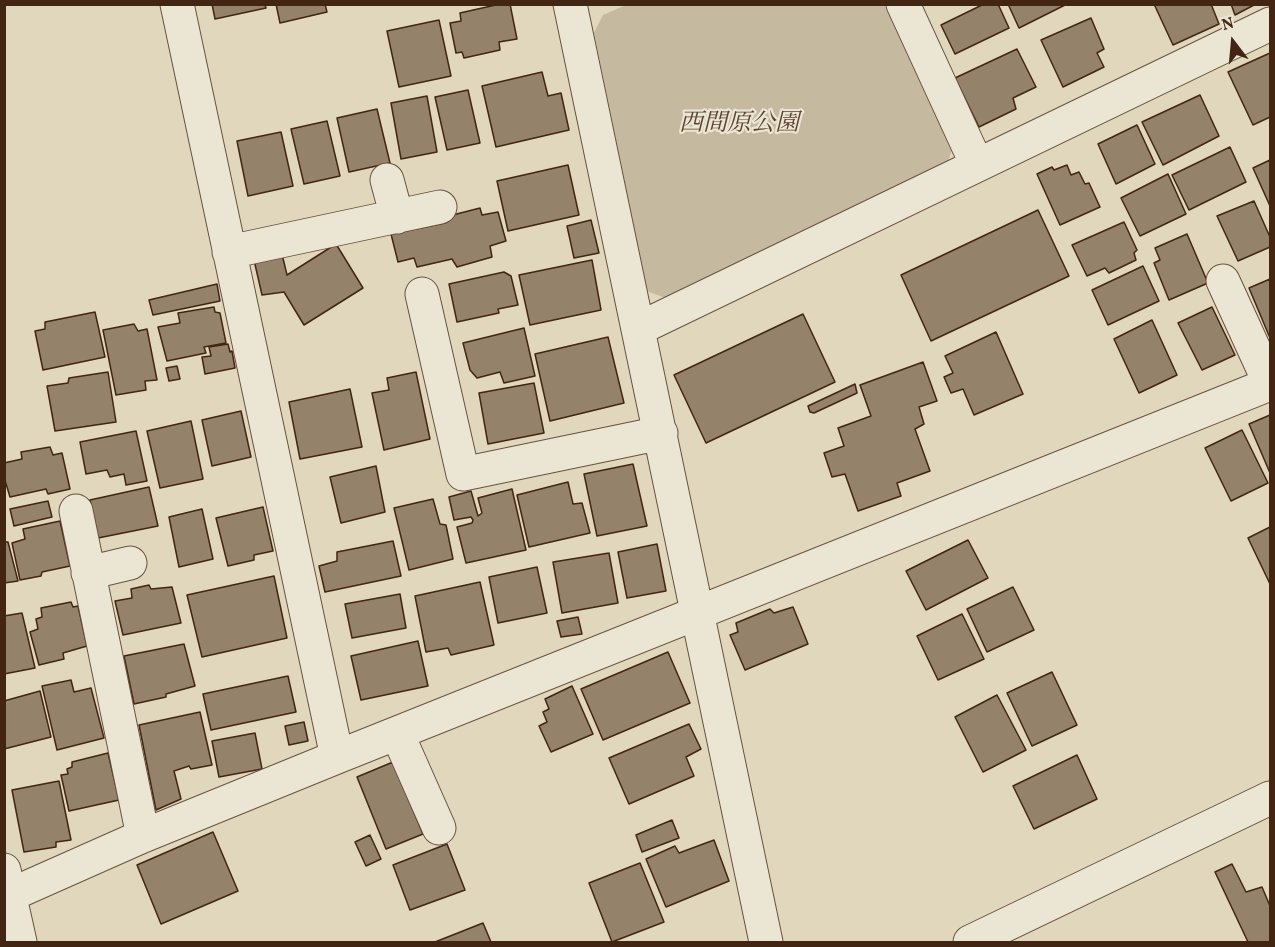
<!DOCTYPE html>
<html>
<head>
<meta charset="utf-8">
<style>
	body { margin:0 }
	#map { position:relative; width:1275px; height:947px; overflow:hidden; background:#e0d7bd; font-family:Vollkorn,serif }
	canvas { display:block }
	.frame { position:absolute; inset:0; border:6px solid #432513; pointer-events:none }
	.north { position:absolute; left:1203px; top:12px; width:60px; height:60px; -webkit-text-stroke:4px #ebe5d4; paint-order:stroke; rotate:344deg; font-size:16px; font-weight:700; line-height:24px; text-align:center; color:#432513 }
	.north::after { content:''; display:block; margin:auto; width:21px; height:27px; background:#432513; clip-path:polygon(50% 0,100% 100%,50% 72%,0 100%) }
</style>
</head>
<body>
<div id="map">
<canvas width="1275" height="947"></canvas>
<div class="frame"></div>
<div class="north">N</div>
</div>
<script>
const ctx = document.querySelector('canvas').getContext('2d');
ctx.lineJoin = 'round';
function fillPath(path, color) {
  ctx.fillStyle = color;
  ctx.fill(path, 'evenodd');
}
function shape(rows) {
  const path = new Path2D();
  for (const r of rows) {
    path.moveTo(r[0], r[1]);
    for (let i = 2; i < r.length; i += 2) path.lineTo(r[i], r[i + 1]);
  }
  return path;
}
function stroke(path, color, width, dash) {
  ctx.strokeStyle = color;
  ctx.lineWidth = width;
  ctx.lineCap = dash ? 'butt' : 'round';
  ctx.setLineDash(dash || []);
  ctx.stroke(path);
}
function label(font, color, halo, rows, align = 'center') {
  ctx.font = font + ' Vollkorn,"Noto Serif JP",serif';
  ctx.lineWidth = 4.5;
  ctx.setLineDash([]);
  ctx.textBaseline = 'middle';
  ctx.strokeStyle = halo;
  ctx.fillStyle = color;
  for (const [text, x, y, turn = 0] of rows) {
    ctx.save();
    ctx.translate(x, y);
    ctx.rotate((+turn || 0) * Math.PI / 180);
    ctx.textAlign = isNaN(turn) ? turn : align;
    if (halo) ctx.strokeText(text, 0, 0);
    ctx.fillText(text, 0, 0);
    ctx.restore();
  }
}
fillPath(shape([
	[626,5,890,5,955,142,948,161,665,298,647,291,594,33,603,15]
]), '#c5b9a0');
const building = shape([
	[212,4,265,4,266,8,215,19,212,4],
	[276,4,325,4,327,12,280,23,276,4],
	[500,4,510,4,517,39,499,42,500,50,464,58,462,52,456,53,450,23,461,21,460,13,500,4],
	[984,4,998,4,1009,28,955,54,941,25,984,4],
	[1008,4,1067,4,1019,28,1008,4],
	[1154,4,1211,4,1219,24,1173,45,1154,4],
	[1231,4,1256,4,1235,15,1231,4],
	[1091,18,1104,49,1097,53,1104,67,1063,87,1041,40,1091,18],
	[439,20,451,76,399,87,387,31,439,20],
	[1017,49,1036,87,1013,98,1016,109,979,127,955,78,1017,49],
	[1270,53,1270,117,1253,125,1228,72,1270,53],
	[542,72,548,96,561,93,569,130,496,147,482,86,542,72],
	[468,90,480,143,447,150,435,97,468,90],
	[1200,95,1219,136,1163,165,1142,122,1200,95],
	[427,96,437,152,401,159,391,103,427,96],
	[377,109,390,163,349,172,337,118,377,109],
	[327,121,340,176,304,184,291,129,327,121],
	[1137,125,1155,164,1116,184,1098,144,1137,125],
	[281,132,293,186,248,196,237,141,281,132],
	[1230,147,1246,182,1189,210,1172,175,1230,147],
	[1270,160,1270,206,1253,168,1270,160],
	[568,165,579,215,508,231,497,181,568,165],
	[1067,165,1071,175,1079,172,1085,184,1089,183,1100,207,1060,225,1037,174,1052,167,1054,170,1067,165],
	[1168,174,1186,214,1140,236,1121,198,1168,174],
	[1254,201,1270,237,1270,247,1238,261,1217,216,1254,201],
	[480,208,482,215,498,212,506,241,490,246,492,257,457,267,452,259,417,267,414,258,398,262,391,234,445,223,445,217,480,208],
	[1038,210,1069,276,931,341,901,275,1038,210],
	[591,220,599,253,574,258,567,226,591,220],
	[1124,222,1137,250,1134,253,1136,260,1109,273,1105,268,1087,276,1072,245,1124,222],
	[1187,234,1208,283,1169,300,1154,263,1160,260,1155,248,1187,234],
	[336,244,363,288,304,325,284,292,262,295,254,260,282,254,287,275,336,244],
	[592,260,601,310,530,325,519,275,592,260],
	[1143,266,1159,301,1108,325,1092,290,1143,266],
	[504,272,511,276,518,305,498,309,499,313,457,322,449,284,504,272],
	[1270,279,1270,338,1249,288,1270,279],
	[217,284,220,301,153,315,149,300,217,284],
	[214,307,215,312,220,313,226,343,204,347,206,353,167,361,158,327,180,323,178,313,214,307],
	[1212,307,1235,355,1202,370,1178,323,1212,307],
	[95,312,105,357,43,370,35,331,45,329,45,322,95,312],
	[803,314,835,382,706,443,674,375,803,314],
	[1152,320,1177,375,1139,393,1114,339,1152,320],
	[134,324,138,331,147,329,157,380,145,381,146,390,116,395,103,330,134,324],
	[524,328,535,376,504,383,500,372,477,378,470,370,463,343,524,328],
	[996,332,1023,394,974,415,963,389,951,393,944,377,953,373,945,356,996,332],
	[608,337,624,403,550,421,535,354,608,337],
	[228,344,230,352,232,351,235,368,205,374,202,357,211,356,209,347,228,344],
	[923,362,937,401,919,407,924,424,915,429,930,471,897,483,901,496,858,511,845,474,832,477,824,453,844,446,838,428,871,416,860,385,923,362],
	[177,366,180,379,169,381,166,368,177,366],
	[108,372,116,422,55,431,47,386,68,383,69,378,108,372],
	[416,372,430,439,384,450,372,393,389,390,387,378,416,372],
	[534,383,544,433,488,444,479,393,534,383],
	[855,384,857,393,814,413,810,412,808,406,855,384],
	[350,389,362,447,300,459,289,402,350,389],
	[241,411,251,457,212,466,202,420,241,411],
	[1270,415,1270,473,1249,424,1270,415],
	[191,421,203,479,160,488,147,431,191,421],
	[1242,430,1268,483,1231,501,1205,448,1242,430],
	[136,431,147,481,126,485,124,474,110,477,107,470,86,474,80,442,136,431],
	[50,447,53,455,62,453,70,489,48,494,46,489,10,497,4,477,4,463,22,459,21,452,50,447],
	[633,464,647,526,597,536,584,474,633,464],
	[376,466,385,512,341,523,330,477,376,466],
	[568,482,573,504,582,503,590,533,529,547,517,495,568,482],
	[149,487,158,526,98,538,90,500,149,487],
	[512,489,526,550,466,563,457,527,472,523,473,520,471,517,454,520,449,497,471,491,478,516,482,513,478,498,512,489],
	[433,499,440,524,446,525,453,559,409,570,394,508,433,499],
	[48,501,52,517,14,526,10,509,48,501],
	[263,507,273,551,254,555,254,560,228,566,216,518,263,507],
	[202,509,213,559,179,567,169,517,202,509],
	[60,521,70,566,42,572,41,576,20,580,12,543,25,539,23,529,60,521],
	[1270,527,1270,584,1248,538,1270,527],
	[968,540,988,578,926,610,906,571,968,540],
	[393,541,401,576,325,592,319,566,337,561,337,552,393,541],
	[4,542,8,542,18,581,4,583,4,542],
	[657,544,666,591,627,598,618,552,657,544],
	[609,553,618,603,562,613,553,562,609,553],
	[537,567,547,613,498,623,489,577,537,567],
	[274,576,287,638,202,657,187,595,274,576],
	[480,582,494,645,451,655,448,648,426,652,415,596,480,582],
	[149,585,151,589,172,587,181,623,123,635,115,601,132,598,131,589,149,585],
	[1013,587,1034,630,987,652,967,609,1013,587],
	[400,594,406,628,352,638,345,604,400,594],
	[71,602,73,607,78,606,87,646,63,653,64,659,39,665,30,632,38,629,36,619,42,617,41,608,71,602],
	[793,607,808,644,745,670,730,635,738,632,736,623,770,609,774,613,793,607],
	[22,613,35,668,4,674,4,616,22,613],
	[962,614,984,659,938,680,917,636,962,614],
	[578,617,582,634,561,637,557,621,578,617],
	[418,641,428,686,361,700,351,656,418,641],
	[184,644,195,686,166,694,166,697,134,704,124,656,184,644],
	[668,652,690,703,603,740,581,689,668,652],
	[1052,672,1077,725,1032,746,1007,693,1052,672],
	[288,676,296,712,211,730,203,694,288,676],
	[71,680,74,692,91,688,104,738,57,750,42,686,71,680],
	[572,686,593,734,551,752,539,726,547,722,543,712,549,709,545,699,572,686],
	[40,691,51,737,4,749,4,701,40,691],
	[997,695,1026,750,983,772,955,717,997,695],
	[200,712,212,765,191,769,189,766,174,771,181,799,156,810,139,725,200,712],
	[304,722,308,741,289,745,285,726,304,722],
	[689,724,701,749,686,757,694,776,629,804,609,758,689,724],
	[255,733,262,769,219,777,212,741,255,733],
	[108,753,119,800,69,811,61,775,68,774,67,769,72,767,72,762,108,753],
	[1077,755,1097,799,1034,829,1013,786,1077,755],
	[393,762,423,834,386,849,357,777,393,762],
	[59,781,71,840,56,842,56,847,24,852,12,790,59,781],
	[672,820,679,838,642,852,636,835,672,820],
	[213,832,238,891,161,924,137,865,213,832],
	[370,835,381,859,366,866,355,842,370,835],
	[714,840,729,881,666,907,646,859,675,846,679,853,714,840],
	[447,844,465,890,410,910,393,865,447,844],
	[640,863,664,922,612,942,589,883,640,863],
	[1232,864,1246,892,1262,887,1270,906,1270,942,1248,942,1215,872,1232,864],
	[483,923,491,942,435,942,483,923]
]);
fillPath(building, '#95826b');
stroke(building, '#432513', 1.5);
const minor = shape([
	[177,4,337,757],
	[570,4,766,942],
	[903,4,977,165],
	[387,180,397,217],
	[229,252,440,207],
	[1223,281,1270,384],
	[422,294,463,474,661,433],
	[638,329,1270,24],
	[76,511,143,836],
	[88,573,130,563],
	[397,733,439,828],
	[4,870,20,942],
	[10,895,143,836,337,757,1270,384],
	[970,942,1270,798]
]);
stroke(minor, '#6a523e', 35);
stroke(minor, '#ebe5d4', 33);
label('italic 24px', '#5d432f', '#ebe5d4', [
	["西間原公園",739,126]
]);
</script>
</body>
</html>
